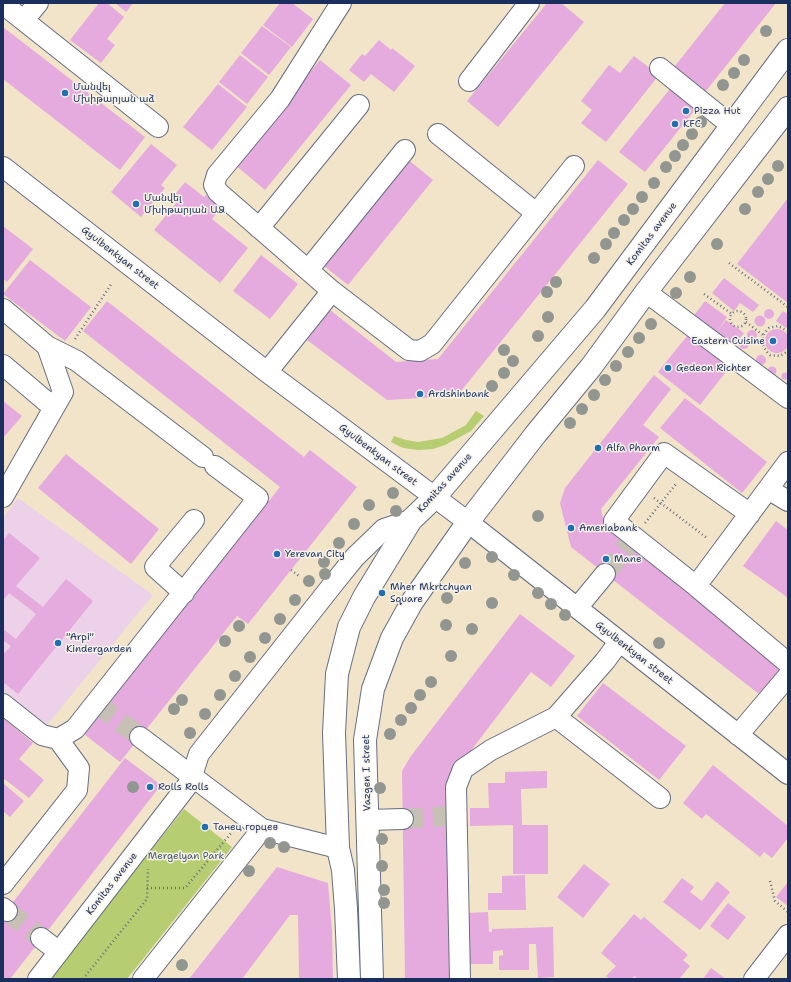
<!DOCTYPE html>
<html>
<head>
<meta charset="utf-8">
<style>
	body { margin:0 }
	#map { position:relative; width:791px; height:982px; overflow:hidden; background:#f2e4c9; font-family:"Shantell Sans",sans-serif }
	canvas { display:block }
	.frame { position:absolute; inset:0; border:4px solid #1b2f5e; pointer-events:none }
</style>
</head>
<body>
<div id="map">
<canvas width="791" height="982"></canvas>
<div class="frame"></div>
</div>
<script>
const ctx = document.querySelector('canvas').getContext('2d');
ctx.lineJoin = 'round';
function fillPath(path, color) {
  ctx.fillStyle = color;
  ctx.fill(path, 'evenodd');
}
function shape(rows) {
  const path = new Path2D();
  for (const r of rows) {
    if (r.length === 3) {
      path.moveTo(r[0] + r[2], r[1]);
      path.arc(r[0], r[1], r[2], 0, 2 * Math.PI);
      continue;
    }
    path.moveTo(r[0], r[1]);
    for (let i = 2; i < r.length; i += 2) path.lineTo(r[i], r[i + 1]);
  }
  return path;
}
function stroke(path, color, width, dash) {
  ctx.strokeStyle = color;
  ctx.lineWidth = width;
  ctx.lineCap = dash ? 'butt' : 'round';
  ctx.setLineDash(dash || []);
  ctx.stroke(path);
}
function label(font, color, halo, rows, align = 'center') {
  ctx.font = font + ' "Shantell Sans","Noto Sans Armenian",sans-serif';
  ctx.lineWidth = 3;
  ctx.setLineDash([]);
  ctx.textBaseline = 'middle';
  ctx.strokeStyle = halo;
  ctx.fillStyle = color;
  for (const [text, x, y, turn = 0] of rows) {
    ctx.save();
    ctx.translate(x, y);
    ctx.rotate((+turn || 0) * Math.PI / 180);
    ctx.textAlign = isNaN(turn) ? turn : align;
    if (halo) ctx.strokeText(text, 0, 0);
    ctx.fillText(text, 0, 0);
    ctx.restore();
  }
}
fillPath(shape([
	[18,498,153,595,47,725,3,690,3,518]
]), '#ecd1e9');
fillPath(shape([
	[476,411,484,416,471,431,445,445,433,449,418,450,403,448,391,442,394,436,406,440,418,442,442,438,466,425],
	[184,809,232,847,127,979,49,979]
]), '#b6cd71');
fillPath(shape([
	[99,3,107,3,124,17,107,39,115,45,101,63,70,40],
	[115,3,133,3,126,12],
	[280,3,292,3,313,19,292,47,263,25],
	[547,3,561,3,584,22,498,127,467,101],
	[725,3,776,3,702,96,671,71],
	[262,26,291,47,269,75,241,53],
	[3,27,145,137,120,170,3,79],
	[379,40,391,50,392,48,415,66,394,92,371,74,364,82,349,70,362,54,365,56],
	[240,55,268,77,247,104,219,82],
	[634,56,659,75,606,142,581,123,592,110,581,101,609,65,620,73],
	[320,60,351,85,265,190,234,164],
	[218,84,247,107,212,150,183,127],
	[674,84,699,105,645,172,619,152],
	[151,144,177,165,161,185,165,188,141,217,111,192],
	[405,157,433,180,348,285,319,262],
	[598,160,628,184,457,396,387,400,307,340,330,310,396,362,438,359],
	[185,182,204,197,206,195,222,207,212,219,248,248,220,283,154,230,177,202,172,198],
	[788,198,788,303,737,264],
	[3,226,33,249,7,282,3,279],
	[261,255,298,284,270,319,233,291],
	[30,260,91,307,65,341,3,294],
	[724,278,759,305,753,312,740,303,734,311,712,293],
	[107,301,304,457,310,450,357,487,248,624,237,616,120,762,84,734,280,487,83,331],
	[705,301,727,317,716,333,693,317],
	[769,314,5],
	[783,311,788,314,788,325,786,328,776,321],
	[760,321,5.5],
	[726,320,744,333,734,346,716,333],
	[777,341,12],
	[752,335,5],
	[691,331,732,364,700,405,658,372],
	[744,344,5],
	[761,360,5],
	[772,371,4.5],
	[785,376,3.5],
	[654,375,671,389,643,425,659,437,601,509,604,522,785,663,759,694,571,547,560,503,565,488],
	[685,398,767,462,742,493,660,428],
	[3,401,22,416,3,438],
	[66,454,159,529,131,564,38,488],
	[776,521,788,530,787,597,743,566],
	[9,533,40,558,16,586,43,607,66,579,93,601,18,694,3,682,3,655,11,646,3,640,3,629,16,639,36,614,9,593,3,600,3,541],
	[520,614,575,656,551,687,531,672,447,782,450,979,405,979,402,771,411,756],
	[603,683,686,746,659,780,577,716],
	[3,718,33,743,19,759,44,780,29,798,3,778],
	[125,758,161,785,10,979,3,979,3,915],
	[713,765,788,826,788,838,772,858,764,852,760,857,706,814,702,819,683,803],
	[547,771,547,788,521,789,522,825,548,825,548,874,513,874,513,825,470,826,470,808,489,808,488,783,505,783,505,772],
	[3,783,24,801,10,817,3,811],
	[584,864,610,884,583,918,557,897],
	[277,867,328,883,332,931,333,979,299,979,298,915,290,915,242,979,189,979],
	[525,875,526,910,488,910,488,893,502,893,502,876],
	[682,878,694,887,690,892,702,901,717,881,730,892,700,930,663,902],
	[788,882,788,906,776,897],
	[728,903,746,917,728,940,710,926],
	[488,912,489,932,492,932,492,929,553,927,554,977,538,978,536,944,529,944,529,970,499,970,499,956,503,955,503,950,493,951,493,964,468,964,467,913],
	[634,914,641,920,644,917,688,955,683,960,690,966,679,979,638,979,634,976,632,979,609,979,606,976,616,966,601,953],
	[711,968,726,979,703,979]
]), '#e5aade');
stroke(shape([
	[605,574,630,542],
	[97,704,140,737],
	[403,819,448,816],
	[7,911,41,938]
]), '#c7c0b4', 20, [20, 10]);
const minor = shape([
	[3,4,158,127],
	[24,20,38,3],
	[660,68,732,126],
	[469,81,529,3],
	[438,134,536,213],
	[3,167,267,372,468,522,788,774],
	[259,228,359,105],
	[308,270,405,150],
	[332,291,218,192,214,185,217,175,280,99,341,3],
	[646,292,788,398],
	[3,309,47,346,63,392,3,497],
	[47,346,77,361,203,457],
	[3,365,54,408],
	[267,372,332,291,409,350,420,351,432,344,574,166],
	[768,489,788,501],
	[750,514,664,453,614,521,696,586,788,663],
	[696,586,788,462],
	[184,593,155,567,194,520],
	[577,608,605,574],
	[3,704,42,735,58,739,75,729,258,498,215,466],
	[556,717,660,798],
	[738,735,788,676],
	[140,737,262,829,338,848],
	[368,820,403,819],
	[3,884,77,790,79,768,58,739],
	[3,908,7,911],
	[41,938,59,952],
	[38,979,190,782,199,754,334,583,355,557,384,529,411,520],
	[143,979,262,829],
	[460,979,456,787,463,769,491,750,556,717,605,661,619,642],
	[754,979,788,935]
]);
const major = shape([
	[349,979,346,909,343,870,338,848,334,733,337,674,349,627,364,597,411,520,434,498,595,309,788,50],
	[372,979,365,740,373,689,392,638,412,602,468,522,535,435,591,367,646,292,788,108]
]);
stroke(minor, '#666e83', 22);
stroke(major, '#666e83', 24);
stroke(shape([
	[729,263,788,307],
	[704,294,732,314],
	[738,319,8],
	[746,322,763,335],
	[788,331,778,326,769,328,763,335,762,343,766,351,770,355,780,356,788,351],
	[75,339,112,283],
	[654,498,707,538],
	[645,523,676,484],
	[291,570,299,576],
	[770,881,775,901,788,912],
	[147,888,185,888,232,832],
	[83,979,147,899,148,869]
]), '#666e83', 2.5, [1, 3]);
stroke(minor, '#fff', 20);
stroke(major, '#fff', 22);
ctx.fillStyle = '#919691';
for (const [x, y] of [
	[766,31],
	[744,60],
	[734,73],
	[723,85],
	[701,122],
	[692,134],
	[683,145],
	[675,156],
	[778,166],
	[666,167],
	[768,179],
	[654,183],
	[758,192],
	[642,197],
	[633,209],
	[745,209],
	[624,220],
	[614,233],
	[606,244],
	[717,244],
	[594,258],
	[690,277],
	[556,282],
	[547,292],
	[676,293],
	[548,317],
	[651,324],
	[538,336],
	[639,338],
	[504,350],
	[628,352],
	[513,361],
	[616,366],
	[504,373],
	[605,380],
	[492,386],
	[594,395],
	[582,409],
	[570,423],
	[393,493],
	[369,505],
	[396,511],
	[538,516],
	[354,524],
	[339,543],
	[492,557],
	[324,562],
	[465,563],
	[325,574],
	[514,575],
	[309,581],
	[538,593],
	[447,598],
	[295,600],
	[492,603],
	[551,604],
	[565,615],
	[280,619],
	[446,625],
	[239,626],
	[472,629],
	[265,638],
	[225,641],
	[659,643],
	[451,656],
	[250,657],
	[235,676],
	[431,682],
	[220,695],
	[420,695],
	[182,700],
	[411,708],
	[174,709],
	[205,714],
	[401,720],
	[190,733],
	[390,734],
	[133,787],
	[380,788],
	[382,839],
	[270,843],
	[284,847],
	[382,866],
	[249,871],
	[384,890],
	[384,903],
	[182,965]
]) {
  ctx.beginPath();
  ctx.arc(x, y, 6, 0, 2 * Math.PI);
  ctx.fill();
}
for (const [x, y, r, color] of [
	[65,93,4,"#1f6fb2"],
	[686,111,4,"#1f6fb2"],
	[675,124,4,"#1f6fb2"],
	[136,204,4,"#1f6fb2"],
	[773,341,4,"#1f6fb2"],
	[668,368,4,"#1f6fb2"],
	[420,394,4,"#1f6fb2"],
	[598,448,4,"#1f6fb2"],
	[571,528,4,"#1f6fb2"],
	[277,554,4,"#1f6fb2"],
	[606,559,4,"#1f6fb2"],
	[382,593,4,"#1f6fb2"],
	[58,643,4,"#1f6fb2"],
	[150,787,4,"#1f6fb2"],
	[205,827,4,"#1f6fb2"]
]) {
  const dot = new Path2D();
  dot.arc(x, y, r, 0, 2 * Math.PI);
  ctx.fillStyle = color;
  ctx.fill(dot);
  stroke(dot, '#f7f3e8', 1.5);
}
label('10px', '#1b2f5e', '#f7f3e8', [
	["Մանվել",73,87],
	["Մխիթարյան աձ",73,99],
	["Pizza Hut",694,111],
	["KFC",683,124],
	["Մանվել",144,198],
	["Մխիթարյան ԱՁ",144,210],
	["Eastern Cuisine",765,341,"right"],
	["Gedeon Richter",676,368],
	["Ardshinbank",428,394],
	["Alfa Pharm",606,448],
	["Ameriabank",579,528],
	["Yerevan City",285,554],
	["Mane",614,559],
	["Mher Mkrtchyan",390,587],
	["Square",390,599],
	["\"Arpi\"",66,637],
	["Kindergarden",66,649],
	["Rolls Rolls",158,787],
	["Танец горцев",213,827]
], 'left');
label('10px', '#1b2f5e', '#f7f3e8', [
	["Komitas avenue",652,234,-53],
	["Gyulbenkyan street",120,258,38],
	["Gyulbenkyan street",378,455,37],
	["Komitas avenue",445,483,-48],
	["Gyulbenkyan street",634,653,38],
	["Vazgen I street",367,773,-91],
	["Komitas avenue",112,884,-52]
]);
label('10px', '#425663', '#f7f3e8', [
	["Mergelyan Park",186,856]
]);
</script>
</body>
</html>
